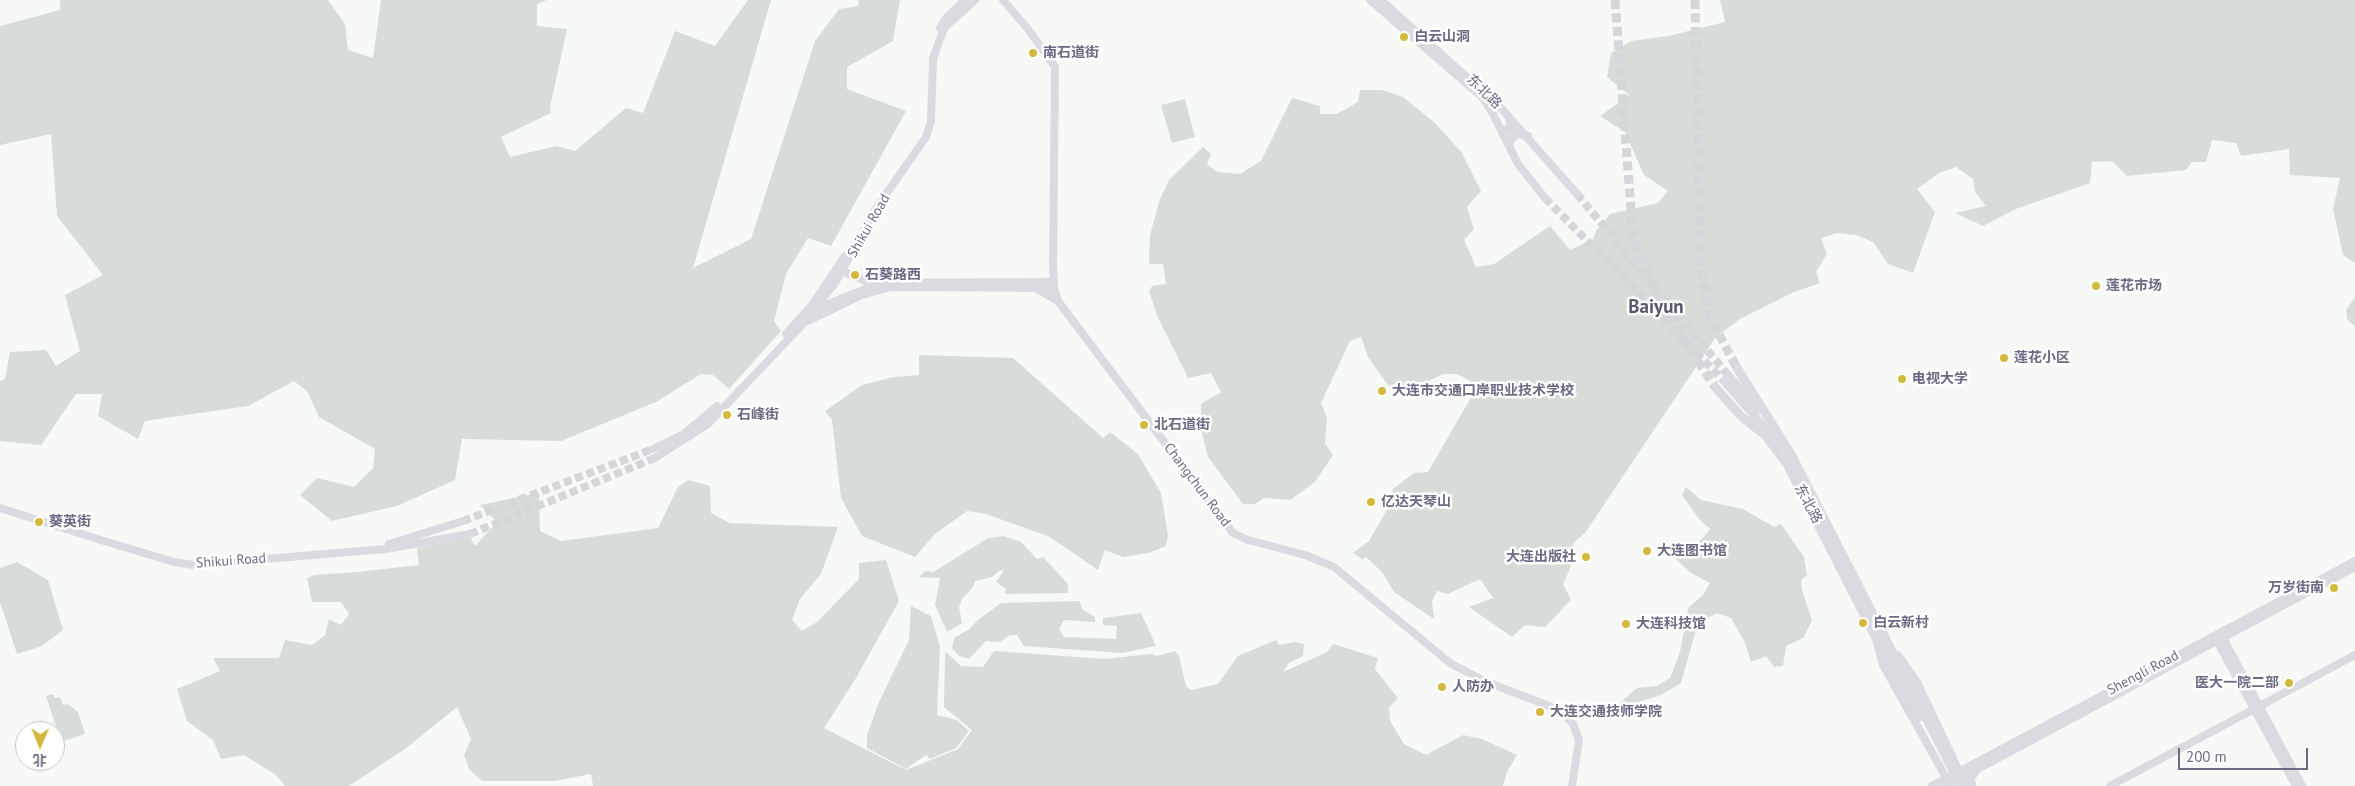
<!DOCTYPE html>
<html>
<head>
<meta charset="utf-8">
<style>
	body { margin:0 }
	#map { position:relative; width:2355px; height:786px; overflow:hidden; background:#f7f9f7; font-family:"PT Sans","Noto Sans SC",sans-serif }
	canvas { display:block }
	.north { position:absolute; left:15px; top:721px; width:50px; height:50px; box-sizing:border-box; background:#fff; border:1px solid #c4c4ce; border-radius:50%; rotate:181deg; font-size:14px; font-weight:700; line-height:20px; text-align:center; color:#6c6b85 }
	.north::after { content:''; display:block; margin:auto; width:18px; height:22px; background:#d3b93d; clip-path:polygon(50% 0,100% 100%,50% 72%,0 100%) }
	.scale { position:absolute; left:2178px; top:748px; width:130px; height:22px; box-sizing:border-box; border:2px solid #6c6b85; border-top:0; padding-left:6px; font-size:15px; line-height:18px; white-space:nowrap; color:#6c6b85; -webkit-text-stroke:4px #fff; paint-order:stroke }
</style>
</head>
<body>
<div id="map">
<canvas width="2355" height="786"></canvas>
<div class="north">北</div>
<div class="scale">200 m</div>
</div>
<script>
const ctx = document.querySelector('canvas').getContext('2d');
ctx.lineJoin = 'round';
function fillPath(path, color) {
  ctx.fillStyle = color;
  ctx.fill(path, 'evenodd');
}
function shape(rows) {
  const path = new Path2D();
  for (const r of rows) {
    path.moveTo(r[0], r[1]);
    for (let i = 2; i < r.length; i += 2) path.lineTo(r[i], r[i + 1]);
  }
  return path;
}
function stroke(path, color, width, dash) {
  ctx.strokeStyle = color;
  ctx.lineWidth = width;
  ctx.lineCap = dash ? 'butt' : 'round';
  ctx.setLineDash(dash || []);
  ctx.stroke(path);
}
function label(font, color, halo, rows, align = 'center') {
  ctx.font = font + ' "PT Sans","Noto Sans SC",sans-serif';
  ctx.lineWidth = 5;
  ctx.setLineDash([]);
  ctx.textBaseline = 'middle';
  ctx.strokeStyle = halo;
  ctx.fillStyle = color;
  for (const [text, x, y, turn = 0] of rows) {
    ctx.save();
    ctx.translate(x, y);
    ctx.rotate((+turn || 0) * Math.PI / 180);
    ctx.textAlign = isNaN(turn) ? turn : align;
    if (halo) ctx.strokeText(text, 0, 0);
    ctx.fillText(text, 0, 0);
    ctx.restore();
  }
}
fillPath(shape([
	[60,0,328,0,345,24,348,50,373,58,381,0,547,0,537,4,537,26,567,29,550,107,551,113,501,137,510,157,556,146,575,151,626,108,643,113,675,31,715,46,748,0,771,0,693,268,751,239,815,41,839,9,858,6,859,0,900,0,893,41,847,67,847,89,906,111,831,246,808,238,786,274,774,321,781,331,729,389,713,375,701,374,656,402,561,441,462,439,455,480,397,506,332,521,300,495,317,478,354,487,373,468,375,449,319,417,307,391,294,381,248,406,145,421,138,439,98,416,102,394,76,394,41,445,0,441,0,381,5,379,10,352,46,350,56,366,80,351,65,295,103,275,57,216,51,134,0,145,0,26,60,10],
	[1720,0,2355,0,2355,263,2343,255,2333,209,2340,178,2290,175,2289,149,2241,156,2236,143,2212,140,2206,162,2192,162,2186,170,2127,176,2112,161,2092,162,2090,183,2016,209,1983,226,1955,213,1986,206,1975,192,1973,179,1956,167,1939,173,1917,189,1935,212,1913,273,1888,264,1873,242,1856,235,1837,233,1821,238,1827,254,1816,272,1820,283,1794,292,1740,319,1716,337,1585,533,1574,542,1570,569,1563,584,1571,600,1545,627,1525,625,1512,637,1469,607,1493,598,1480,579,1448,594,1437,591,1432,601,1434,619,1394,592,1382,572,1366,557,1362,559,1353,553,1369,541,1391,503,1393,489,1414,473,1428,472,1473,394,1472,382,1457,374,1443,374,1411,390,1395,389,1387,384,1368,357,1361,337,1350,341,1321,403,1327,418,1325,443,1333,455,1315,482,1290,500,1264,498,1255,504,1243,504,1208,457,1201,430,1201,404,1221,392,1211,373,1188,378,1158,318,1149,291,1152,286,1166,284,1163,264,1149,264,1150,235,1160,199,1169,180,1203,147,1211,154,1207,164,1217,172,1240,174,1261,161,1292,98,1320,106,1320,114,1337,114,1358,102,1360,90,1383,90,1403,97,1435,123,1462,153,1481,191,1467,207,1474,229,1464,240,1476,267,1494,264,1550,226,1570,250,1593,239,1596,231,1610,214,1658,203,1668,191,1644,175,1625,132,1600,116,1629,95,1607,77,1611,53,1631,41,1668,36,1725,22],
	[1185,99,1195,137,1172,143,1161,105],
	[2355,297,2355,327,2347,319,2346,310],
	[919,355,1013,358,1103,438,1110,432,1138,454,1161,493,1168,536,1166,546,1149,553,1123,557,1105,550,1098,570,1050,537,986,514,967,511,935,534,915,557,862,536,841,498,832,420,825,411,862,385,894,377,919,375],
	[688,480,710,486,711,513,730,523,838,527,821,574,800,599,792,620,802,631,817,622,859,579,859,563,886,560,899,601,856,678,824,728,906,770,958,749,972,730,944,707,945,651,961,666,983,667,994,651,1105,659,1150,654,1157,656,1175,651,1179,656,1186,686,1191,690,1218,684,1238,656,1276,640,1279,645,1296,642,1304,644,1303,656,1289,663,1283,672,1327,652,1333,644,1378,658,1375,669,1398,698,1389,708,1390,721,1404,744,1426,755,1463,735,1482,739,1517,755,1507,772,1503,786,593,786,591,774,554,781,482,781,469,769,464,755,471,739,457,707,405,749,349,786,285,786,276,775,244,755,221,759,213,740,187,721,177,689,220,671,213,658,279,658,285,640,312,645,325,635,329,619,341,625,349,614,341,602,312,602,307,578,314,575,357,572,419,565,417,548,470,537,475,546,497,522,480,505,539,493,540,531,561,541,658,528,678,487],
	[1686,487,1701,500,1743,509,1774,527,1781,524,1804,557,1807,575,1801,580,1802,590,1812,621,1803,638,1786,646,1783,666,1774,667,1766,656,1751,662,1745,643,1731,618,1717,613,1698,623,1681,683,1661,695,1612,710,1637,688,1657,686,1670,678,1680,652,1688,608,1703,595,1710,583,1691,573,1676,559,1702,539,1710,529,1699,519,1682,495],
	[1004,536,1021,542,1037,559,1043,557,1068,584,1068,593,1005,594,1006,589,996,582,1004,570,999,571,992,577,975,581,973,587,962,599,959,607,962,623,947,632,935,605,940,578,919,577,925,571,933,572,988,538],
	[17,562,48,580,63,630,42,646,17,654,0,602,0,568],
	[1079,601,1083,610,1095,617,1095,622,1064,620,1059,629,1064,637,1116,639,1117,626,1103,625,1103,618,1141,613,1156,646,1122,653,1024,646,1017,635,1010,635,1000,642,986,641,969,659,959,656,952,648,954,638,968,630,978,620,1001,603],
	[911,606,931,616,940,647,937,715,957,720,969,731,956,748,930,759,926,755,906,769,867,748,867,735,879,702,909,640],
	[53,694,55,698,60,697,63,705,68,704,78,712,85,734,61,742,46,696]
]), '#d6ddd8');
stroke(shape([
	[463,521,653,449],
	[470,534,655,458]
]), '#d4d6da', 8, [8, 4]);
stroke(shape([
	[1577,194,1728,375],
	[1545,198,1724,381]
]), '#d4d6da', 8, [8, 4]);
stroke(shape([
	[1615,0,1633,236,1662,306,1715,387],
	[1695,0,1701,270,1710,317,1737,368]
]), '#d4d6da', 9, [9, 4.5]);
stroke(shape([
	[940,28,947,17,965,0],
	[840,270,870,283,1054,282],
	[1037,289,1058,301],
	[816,309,875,285],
	[808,321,862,295,891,287,1054,288],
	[786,334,812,305,845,256],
	[653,449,684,434,717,406],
	[655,458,708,424,801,326,835,283,877,207,926,137,931,121,933,59,939,41,945,27,975,0],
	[0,508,104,541,174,562,193,565,386,549,470,534],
	[389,544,463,521]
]), '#dbdae1', 8);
stroke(shape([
	[1003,0,1028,29,1055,67,1053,266,1054,288,1058,301,1233,533,1248,540,1305,555,1334,567,1450,663,1482,680,1549,706,1564,714,1573,724,1579,740,1572,786],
	[1370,0,1482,97,1492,112,1518,164,1545,198],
	[1381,0,1500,107,1577,194],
	[1501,130,1510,131,1509,117],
	[1509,145,1511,140,1517,134,1528,136],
	[1728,375,1759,410],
	[1724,381,1772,436,1778,447],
	[2222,636,2302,786],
	[2216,639,2296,786],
	[1877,643,1883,665,1948,781],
	[1898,655,1917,682,1966,786],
	[1932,786,2355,561],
	[1946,786,2355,567],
	[2110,786,2355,655]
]), '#dbdae1', 8);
stroke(shape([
	[1737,368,1792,456,1961,786],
	[1715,387,1741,416,1766,436,1787,464,1876,638,1919,717],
	[1972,786,1970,779,1976,770]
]), '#dbdae1', 9);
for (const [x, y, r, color] of [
	[1404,37,5,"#d3b93d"],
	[1033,53,5,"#d3b93d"],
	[855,275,5,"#d3b93d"],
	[2096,286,5,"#d3b93d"],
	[2004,358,5,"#d3b93d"],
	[1902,379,5,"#d3b93d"],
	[1382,391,5,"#d3b93d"],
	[727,415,5,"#d3b93d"],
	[1144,425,5,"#d3b93d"],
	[1371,502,5,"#d3b93d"],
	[39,522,5,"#d3b93d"],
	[1647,551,5,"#d3b93d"],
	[1586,557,5,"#d3b93d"],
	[2334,588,5,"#d3b93d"],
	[1863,623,5,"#d3b93d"],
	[1626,624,5,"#d3b93d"],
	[2289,683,5,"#d3b93d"],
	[1442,687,5,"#d3b93d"],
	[1540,712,5,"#d3b93d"]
]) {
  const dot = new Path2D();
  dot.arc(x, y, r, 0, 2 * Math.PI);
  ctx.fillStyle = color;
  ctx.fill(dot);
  stroke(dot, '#fff', 2);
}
label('bold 14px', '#6c6b85', '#fff', [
	["白云山洞",1414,37],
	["南石道街",1043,53],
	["石葵路西",865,275],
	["莲花市场",2106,286],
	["莲花小区",2014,358],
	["电视大学",1912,379],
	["大连市交通口岸职业技术学校",1392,391],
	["石峰街",737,415],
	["北石道街",1154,425],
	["亿达天琴山",1381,502],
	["葵英街",49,522],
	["大连图书馆",1657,551],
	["大连出版社",1576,557,"right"],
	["万岁街南",2324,588,"right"],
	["白云新村",1873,623],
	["大连科技馆",1636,624],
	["医大一院二部",2279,683,"right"],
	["人防办",1452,687],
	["大连交通技师学院",1550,712]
], 'left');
label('14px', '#6c6b85', '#fff', [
	["东北路",1484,92,44],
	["Shikui Road",869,226,-60],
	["Changchun Road",1197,485,53],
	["东北路",1808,504,62],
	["Shikui Road",231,561,-4],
	["Shengli Road",2143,673,-28]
]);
label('bold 19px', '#59586a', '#fff', [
	["Baiyun",1656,308]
]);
</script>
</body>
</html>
